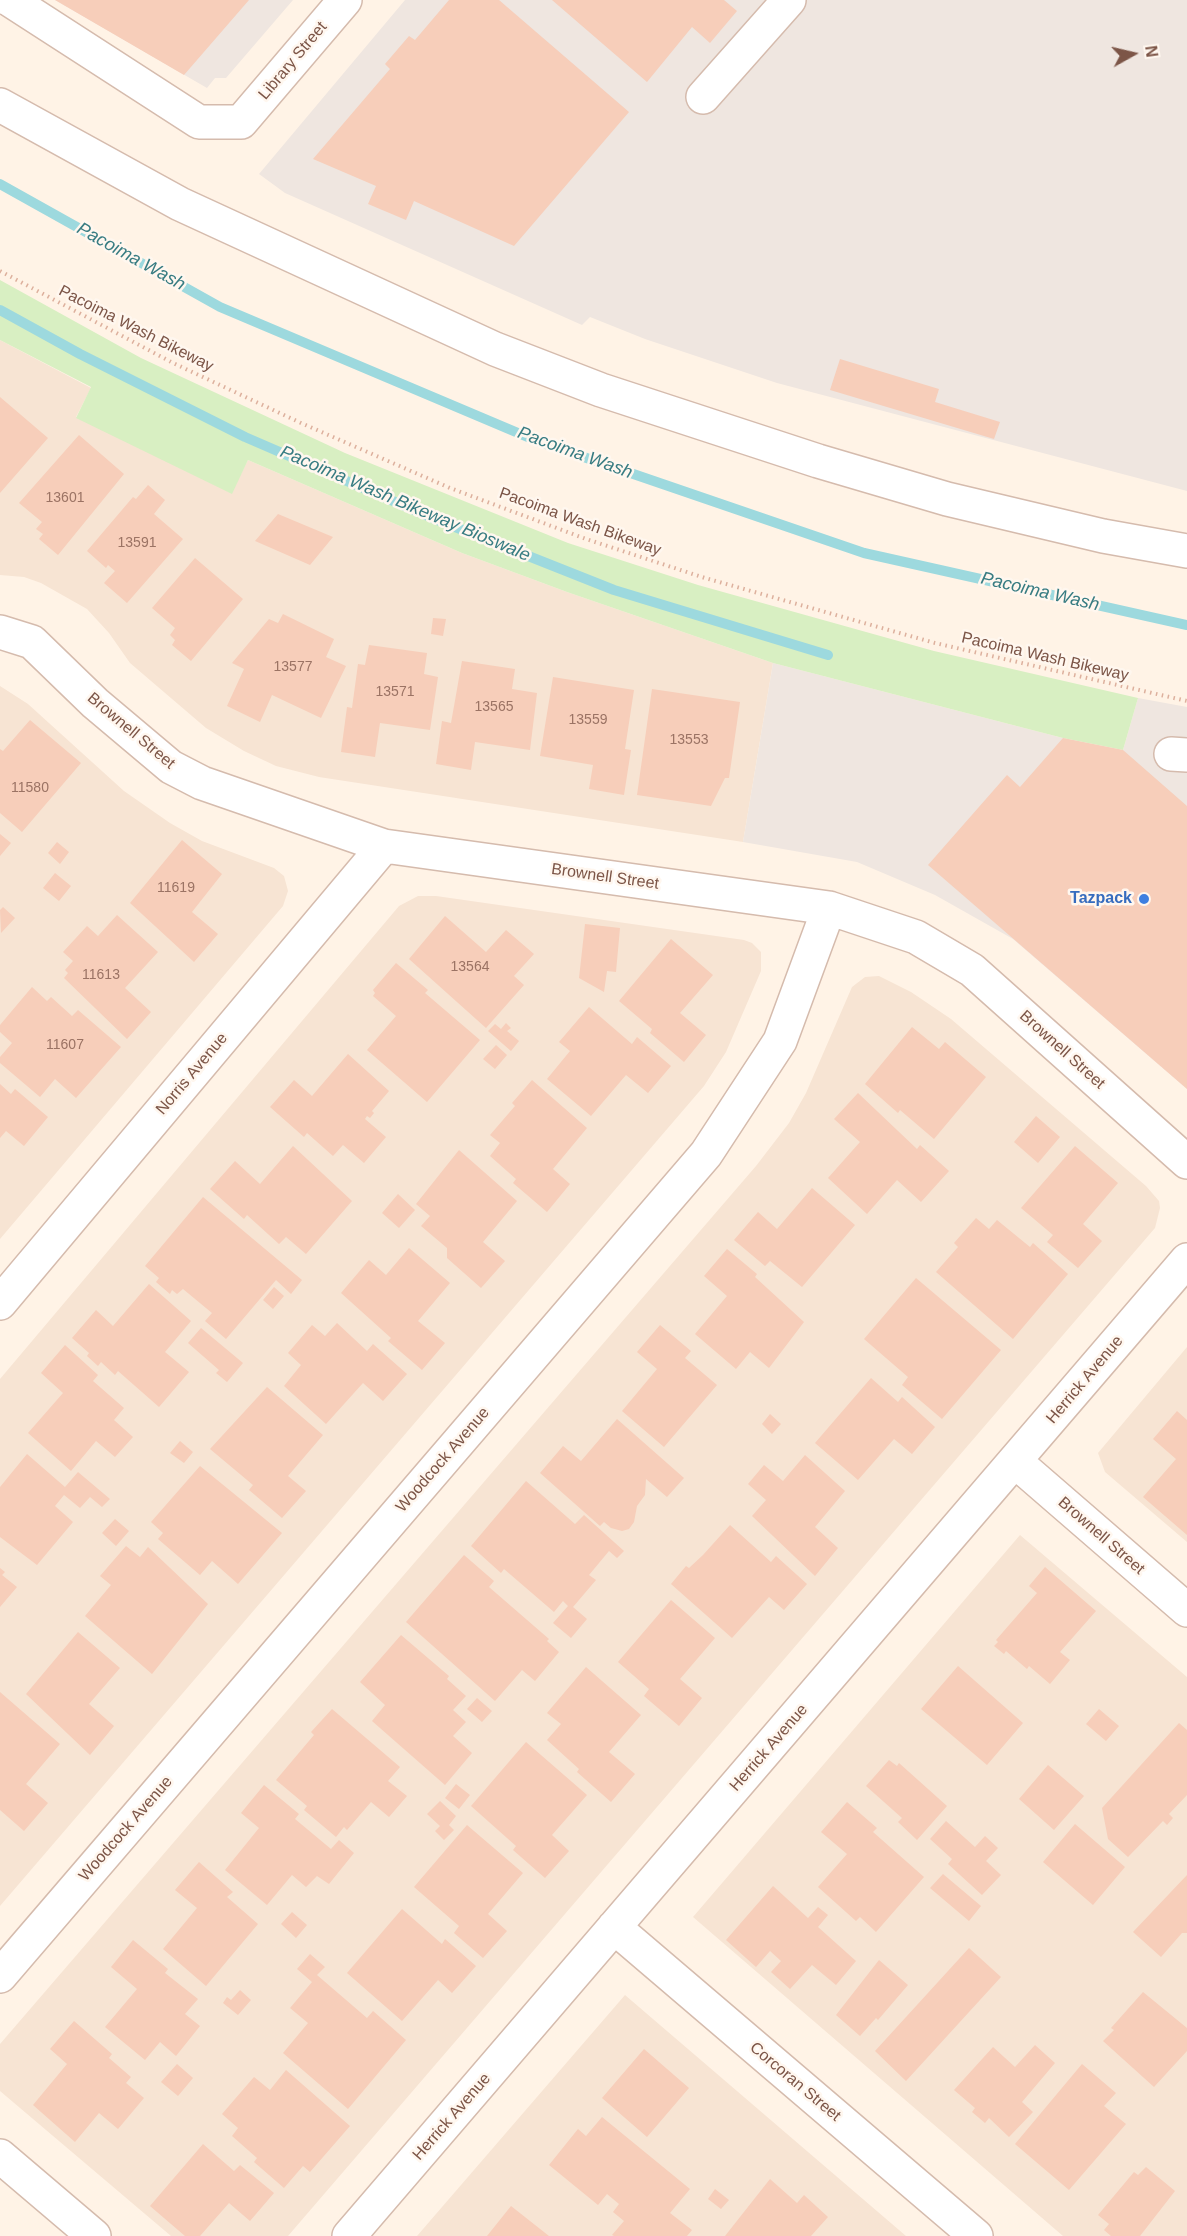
<!DOCTYPE html>
<html>
<head>
<meta charset="utf-8">
<style>
  body { margin:0 }
  #map { position:relative; width:1187px; height:2236px; overflow:hidden; background:#fff3e6; font-family:Arial,sans-serif }
  canvas { display:block }
  .north { position:absolute; left:1103px; top:24px; width:60px; height:60px; -webkit-text-stroke:4px #fff7ef; paint-order:stroke; rotate:82deg; font-size:16px; font-weight:700; line-height:24px; text-align:center; color:#7c5547 }
  .north::after { content:''; display:block; margin:auto; width:21px; height:27px; background:#7c5547; clip-path:polygon(50% 0,100% 100%,50% 72%,0 100%) }
</style>
</head>
<body>
<div id="map">
<canvas width="1187" height="2236"></canvas>
<div class="north">N</div>
</div>
<script>
const g = document.querySelector('canvas').getContext('2d');
g.lineJoin = 'round';
function paint(path, color) { g.fillStyle = color; g.fill(path, 'evenodd'); }
const toPath = rows => new Path2D(rows.map(r => 'M' + r).join(''));
function strokePath(path, color, width, dash) { g.strokeStyle = color; g.lineWidth = width; g.lineCap = dash ? 'butt' : 'round'; g.setLineDash(dash || []); g.stroke(path); }
function label(font, color, halo, rows, align = 'center') {
  g.font = font + ' Arial,sans-serif'; g.lineWidth = 5; g.setLineDash([]); g.textBaseline = 'middle'; g.strokeStyle = halo; g.fillStyle = color; for (const [text, x, y, turn = 0] of rows) {
    g.save(); g.translate(x, y); g.rotate((+turn || 0) * Math.PI / 180); g.textAlign = isNaN(turn) ? turn : align; if (halo) g.strokeText(text, 0, 0); g.fillText(text, 0, 0); g.restore();
  }
}
paint(toPath([
  [0,340,91,388,76,417,231,493,248,460,462,553,567,592,773,663,743,842,319,777,276,766,244,751,206,728,130,663,109,633,87,609,41,583,24,577,0,575],
  [0,686,28,704,124,791,170,823,202,841,274,868,284,876,288,891,283,906,0,1239],
  [418,896,436,896,744,940,752,943,761,952,761,971,726,1052,704,1086,0,1906,0,1379,399,906],
  [879,976,911,992,951,1019,1146,1186,1159,1201,1160,1208,1155,1228,288,2236,171,2236,0,2091,0,2044,756,1166,789,1123,806,1093,852,987,865,977],
  [1187,1347,1187,1542,1105,1472,1098,1453],
  [1020,1535,1187,1677,1187,2236,1063,2236,693,1917],
  [625,1995,906,2236,417,2236]
]), '#f7e4d3');
paint(toPath([
  [55,0,293,0,226,78,215,78,207,88],
  [405,0,1187,0,1187,491,777,383,645,339,590,317,582,325,285,193,259,174],
  [773,663,1063,738,1123,750,1138,698,1187,707,1187,1089,1013,939,935,895,857,862,743,842]
]), '#efe6e0');
paint(toPath([
  [0,280,141,358,345,453,568,543,698,585,934,651,1138,698,1123,750,1063,738,773,663,567,592,462,553,248,460,232,494,76,418,91,387,0,340]
]), '#d8efc2');
strokePath(toPath([
  [0,184,220,307,537,441,864,553,1187,625],
  [0,310,80,354,245,437,430,517,614,590,828,655]
]), '#9dd9de', 10);
paint(toPath([
  [55,0,249,0,184,75],
  [449,0,499,0,629,112,514,246,414,201,406,220,368,204,376,186,313,159,390,69,385,64,409,36,415,40],
  [552,0,724,0,737,11,710,43,692,27,647,82],
  [840,359,939,389,935,402,1000,422,994,439,830,390],
  [0,397,48,438,0,493],
  [79,435,124,474,58,555,39,539,43,534,36,529,42,522,19,503],
  [148,485,165,500,154,514,183,539,127,603,104,583,115,571,108,565,106,568,87,551,133,497,136,499],
  [278,514,333,537,310,565,255,541],
  [195,558,243,599,191,661,172,645,175,640,170,635,175,628,152,608],
  [283,614,334,639,326,657,346,666,321,718,272,695,260,722,227,706,244,669,232,663,269,619,278,623],
  [433,618,446,619,443,636,431,634],
  [369,645,427,653,424,674,438,677,430,730,380,723,375,757,341,752,347,707,352,708,358,664,365,665],
  [462,661,515,669,512,689,537,693,530,750,475,742,471,770,436,764,442,721,451,723],
  [553,677,634,690,625,749,631,750,624,795,589,789,593,765,540,756],
  [652,689,740,702,729,778,725,778,711,806,637,795],
  [30,720,81,763,22,832,0,813,0,749,3,751],
  [1063,738,1123,750,1187,806,1187,1089,928,865,1007,775,1020,787],
  [0,834,11,843,0,856],
  [182,840,222,874,192,912,218,934,194,962,130,903],
  [57,842,69,852,60,864,48,853],
  [55,873,71,886,59,901,43,888],
  [3,907,15,918,1,933,0,910],
  [117,915,158,952,125,988,151,1012,127,1039,64,978,68,973,65,970,73,961,63,952,87,926,98,936],
  [445,916,486,952,506,930,534,954,514,976,524,985,486,1028,409,959],
  [585,924,620,928,616,972,607,971,604,992,579,978],
  [671,939,713,975,680,1013,706,1035,684,1062,650,1033,652,1029,619,1001],
  [396,963,428,990,425,993,480,1040,427,1102,367,1050,396,1016,373,996,375,993,373,990],
  [32,987,47,1001,51,997,72,1016,78,1010,121,1047,76,1098,55,1079,40,1097,0,1063,0,1057,12,1043,0,1032,0,1025],
  [589,1007,632,1044,637,1037,671,1066,648,1093,626,1075,591,1116,547,1079,570,1051,559,1042],
  [506,1023,511,1028,507,1031,519,1041,511,1051,488,1031,495,1024,501,1029],
  [912,1027,939,1049,945,1042,986,1077,934,1139,900,1110,898,1113,865,1084],
  [496,1045,507,1055,495,1069,483,1059],
  [348,1054,389,1091,372,1111,374,1113,370,1118,367,1116,365,1119,386,1137,364,1163,343,1145,333,1156,307,1133,304,1137,270,1107,294,1080,312,1096],
  [532,1080,587,1128,553,1169,570,1184,547,1212,513,1183,516,1179,490,1156,500,1143,490,1135,515,1106,512,1103],
  [0,1084,11,1094,15,1089,48,1117,24,1146,6,1131,0,1138],
  [858,1093,917,1149,920,1145,949,1171,921,1202,897,1180,867,1214,828,1178,860,1142,834,1119],
  [1036,1116,1060,1137,1038,1163,1014,1142],
  [293,1146,352,1201,306,1254,286,1237,279,1244,247,1215,244,1219,210,1189,235,1161,260,1184],
  [1075,1146,1118,1183,1083,1224,1102,1241,1078,1268,1047,1242,1053,1235,1021,1208],
  [459,1150,517,1201,483,1242,505,1261,481,1288,447,1258,447,1248,421,1226,430,1216,416,1204],
  [812,1188,855,1225,802,1287,770,1261,765,1266,734,1240,758,1212,777,1229],
  [398,1194,415,1210,399,1228,382,1213],
  [203,1197,302,1280,291,1294,276,1280,226,1339,205,1321,212,1313,183,1289,177,1294,172,1290,170,1294,156,1282,159,1278,145,1266],
  [976,1218,989,1229,997,1220,1030,1247,1033,1243,1068,1274,1013,1339,936,1272,958,1247,954,1243],
  [409,1248,450,1283,418,1321,445,1343,422,1370,388,1341,391,1338,341,1293,369,1260,386,1275],
  [727,1249,757,1274,755,1277,804,1322,769,1368,750,1352,736,1369,695,1334,727,1296,704,1276],
  [916,1278,1001,1350,942,1419,902,1385,908,1377,864,1339],
  [149,1284,191,1321,165,1352,189,1372,159,1407,118,1371,115,1375,101,1362,98,1366,87,1356,89,1353,72,1338,96,1310,113,1326],
  [274,1287,284,1296,273,1309,263,1300],
  [337,1323,367,1351,373,1344,407,1374,383,1401,363,1383,326,1424,284,1386,301,1365,288,1353,312,1325,325,1336],
  [660,1325,691,1351,685,1358,717,1385,664,1447,622,1411,657,1369,637,1352],
  [201,1328,243,1363,227,1382,216,1373,219,1370,188,1343],
  [65,1345,98,1375,93,1381,124,1408,114,1420,133,1437,115,1457,96,1441,71,1471,28,1433,63,1393,41,1373],
  [871,1378,898,1402,902,1397,935,1427,912,1454,894,1439,858,1480,815,1443],
  [267,1387,323,1435,288,1476,306,1491,282,1518,249,1490,253,1485,210,1449],
  [1177,1411,1187,1420,1187,1535,1143,1497,1176,1459,1153,1439],
  [770,1414,781,1424,772,1434,762,1424],
  [617,1419,684,1478,667,1497,646,1479,645,1495,637,1506,634,1522,629,1529,622,1531,611,1528,604,1522,600,1526,540,1473,563,1446,581,1461],
  [180,1441,193,1452,184,1463,170,1453],
  [27,1454,65,1487,78,1472,110,1499,102,1507,90,1497,80,1508,64,1495,55,1506,73,1522,37,1565,0,1537,0,1487],
  [805,1455,845,1491,815,1527,838,1548,815,1576,752,1516,766,1500,748,1484,764,1465,783,1481],
  [200,1466,282,1533,238,1584,212,1561,200,1575,158,1539,163,1533,151,1522],
  [526,1481,575,1524,584,1515,624,1551,617,1558,609,1551,589,1575,596,1580,573,1607,587,1619,571,1638,553,1623,568,1606,563,1601,554,1612,504,1569,501,1573,471,1546],
  [115,1519,129,1531,116,1546,102,1533],
  [730,1525,771,1562,776,1556,807,1584,784,1610,769,1597,732,1638,671,1584,686,1566,689,1568,703,1555],
  [126,1546,140,1557,148,1547,208,1604,152,1674,85,1616,111,1585,100,1576],
  [464,1555,494,1581,489,1587,549,1639,547,1641,559,1652,535,1681,522,1670,495,1701,406,1622],
  [1045,1567,1096,1611,1060,1652,1070,1660,1050,1684,1029,1666,1027,1669,1006,1651,1004,1654,994,1646,998,1642,996,1640,1037,1593,1029,1586],
  [0,1568,5,1572,2,1575,17,1587,0,1607],
  [671,1600,715,1638,680,1679,702,1698,679,1726,644,1696,649,1689,618,1662],
  [78,1632,120,1668,89,1704,114,1726,90,1755,26,1694],
  [401,1635,449,1676,447,1679,466,1696,453,1710,466,1722,453,1736,472,1753,445,1785,372,1721,385,1705,360,1682],
  [958,1666,1023,1723,987,1765,921,1709],
  [586,1667,641,1715,609,1752,635,1774,611,1802,577,1772,579,1769,547,1740,561,1724,547,1713],
  [0,1692,60,1744,26,1784,48,1803,24,1831,0,1810],
  [477,1698,492,1711,482,1722,467,1709],
  [332,1709,400,1767,388,1781,407,1796,389,1817,371,1802,347,1830,344,1827,336,1837,304,1810,307,1806,276,1780,314,1735,311,1732],
  [1099,1709,1119,1726,1106,1741,1086,1724],
  [1179,1723,1187,1730,1187,1795,1169,1814,1173,1818,1167,1825,1163,1821,1128,1857,1108,1839,1102,1808],
  [526,1742,587,1795,552,1835,569,1851,545,1878,513,1850,516,1846,471,1806],
  [889,1760,897,1766,899,1763,947,1806,917,1840,898,1822,902,1818,866,1786],
  [1048,1765,1084,1796,1054,1830,1019,1799],
  [456,1784,470,1795,459,1809,445,1798],
  [264,1785,299,1814,295,1819,331,1849,339,1840,354,1853,329,1884,317,1876,306,1887,292,1875,267,1905,225,1870,259,1828,241,1813],
  [440,1801,456,1816,449,1825,454,1830,444,1840,435,1831,440,1826,427,1814],
  [847,1802,877,1828,873,1832,924,1877,876,1932,860,1917,856,1921,818,1887,847,1854,821,1832],
  [946,1821,975,1847,985,1836,998,1848,986,1861,1001,1875,982,1895,948,1864,952,1859,930,1839],
  [1075,1824,1125,1867,1093,1905,1043,1862],
  [467,1825,523,1873,488,1914,507,1931,483,1958,454,1933,459,1926,414,1887],
  [199,1862,233,1892,227,1897,258,1924,206,1986,163,1949,197,1908,175,1890],
  [943,1874,981,1906,969,1921,930,1888],
  [1187,1875,1187,1933,1182,1933,1161,1957,1133,1932],
  [773,1886,808,1918,818,1907,828,1915,818,1927,856,1961,836,1985,812,1965,790,1989,771,1972,781,1961,770,1951,756,1967,726,1940],
  [402,1909,442,1944,445,1939,476,1966,452,1993,438,1980,402,2021,347,1973],
  [292,1912,307,1925,296,1938,281,1924],
  [133,1940,168,1969,165,1973,198,1999,185,2014,200,2026,176,2056,160,2042,145,2060,105,2027,137,1989,111,1967],
  [969,1948,1001,1977,906,2081,875,2051],
  [310,1954,325,1967,317,1975,367,2018,373,2011,406,2040,348,2109,283,2053,308,2023,290,2008,312,1982,297,1969],
  [879,1960,908,1985,878,2020,876,2018,860,2036,836,2015],
  [240,1990,251,2000,238,2015,223,2003,227,1997,231,2000],
  [1143,1992,1187,2028,1187,2051,1154,2087,1103,2041,1114,2030,1111,2028],
  [74,2021,112,2054,109,2058,131,2077,126,2083,144,2098,118,2129,99,2113,75,2142,33,2105,67,2064,50,2049],
  [1035,2045,1055,2063,1022,2102,1033,2112,1009,2137,989,2118,985,2123,972,2112,975,2108,954,2090,993,2047,1015,2067],
  [644,2049,689,2088,647,2137,602,2098],
  [177,2064,193,2078,178,2096,161,2082],
  [1082,2064,1116,2093,1104,2106,1126,2124,1069,2190,1015,2144],
  [286,2070,350,2126,310,2172,303,2166,284,2188,254,2162,257,2158,232,2136,238,2128,222,2114,254,2077,270,2090],
  [602,2117,690,2189,670,2213,692,2230,687,2236,614,2236,612,2235,624,2221,613,2212,619,2204,607,2194,598,2205,549,2165,578,2129,586,2136],
  [203,2144,234,2171,240,2165,274,2193,250,2221,229,2203,200,2236,185,2236,150,2206],
  [1146,2167,1175,2191,1140,2236,1111,2236,1104,2230,1109,2224,1098,2215,1134,2172,1138,2175],
  [770,2179,797,2203,804,2195,828,2217,811,2236,725,2236],
  [715,2189,729,2200,721,2209,708,2199],
  [511,2206,549,2236,487,2236]
]), '#f7ceba');
const minor = toPath([
  [10,0,199,122,241,122,345,0],
  [703,97,789,0],
  [0,105,180,204,495,349,601,390,818,461,947,499,1103,536,1187,551],
  [0,632,32,642,95,703,171,767,202,783,384,846,829,908,916,937,972,970,1187,1162],
  [1171,754,1187,755],
  [0,1303,384,846],
  [1016,1462,1187,1610],
  [614,1927,976,2236],
  [0,1976,706,1154,780,1041,829,908],
  [0,2156,94,2236],
  [349,2236,1187,1260]
]);
strokePath(minor, '#d5bbad', 36);
strokePath(toPath([
  [0,271,173,363,301,423,450,488,586,539,705,578,935,643,1187,701]
]), '#ddb09d', 4, [1.5, 4.5]);
strokePath(minor, '#fff', 33);
for (const [x, y, r, color] of [
  [1144,899,6,"#3f7fe0"]
]) { const dot = new Path2D(); dot.arc(x, y, r, 0, 2 * Math.PI); g.fillStyle = color; g.fill(dot); strokePath(dot, '#fff7ef', 2); }
label('14px', '#9b7364', null, [
  ["13601",65,498],
  ["13591",137,543],
  ["13577",293,667],
  ["13571",395,692],
  ["13565",494,707],
  ["13559",588,720],
  ["13553",689,740],
  ["11580",30,788],
  ["11619",176,888],
  ["13564",470,967],
  ["11613",101,975],
  ["11607",65,1045]
]);
label('16px', '#7c5547', '#fff7ef', [
  ["Library Street",293,61,-50],
  ["Pacoima Wash Bikeway",136,329,27],
  ["Pacoima Wash Bikeway",580,522,20],
  ["Pacoima Wash Bikeway",1045,657,13],
  ["Brownell Street",131,731,40],
  ["Brownell Street",605,877,8],
  ["Brownell Street",1062,1050,42],
  ["Norris Avenue",192,1074,-50],
  ["Herrick Avenue",1085,1380,-50],
  ["Woodcock Avenue",443,1460,-49],
  ["Brownell Street",1101,1536,41],
  ["Herrick Avenue",769,1748,-49],
  ["Woodcock Avenue",126,1829,-49],
  ["Corcoran Street",795,2082,40],
  ["Herrick Avenue",452,2117,-49]
]);
label('bold 16px', '#366cbe', '#fff7ef', [
  ["Tazpack",1132,899]
], 'right');
label('italic 18px', '#387c82', '#fff7ef', [
  ["Pacoima Wash",131,257,29],
  ["Pacoima Wash",575,453,20],
  ["Pacoima Wash Bikeway Bioswale",405,504,23],
  ["Pacoima Wash",1040,592,13]
]);
</script>
</body>
</html>
